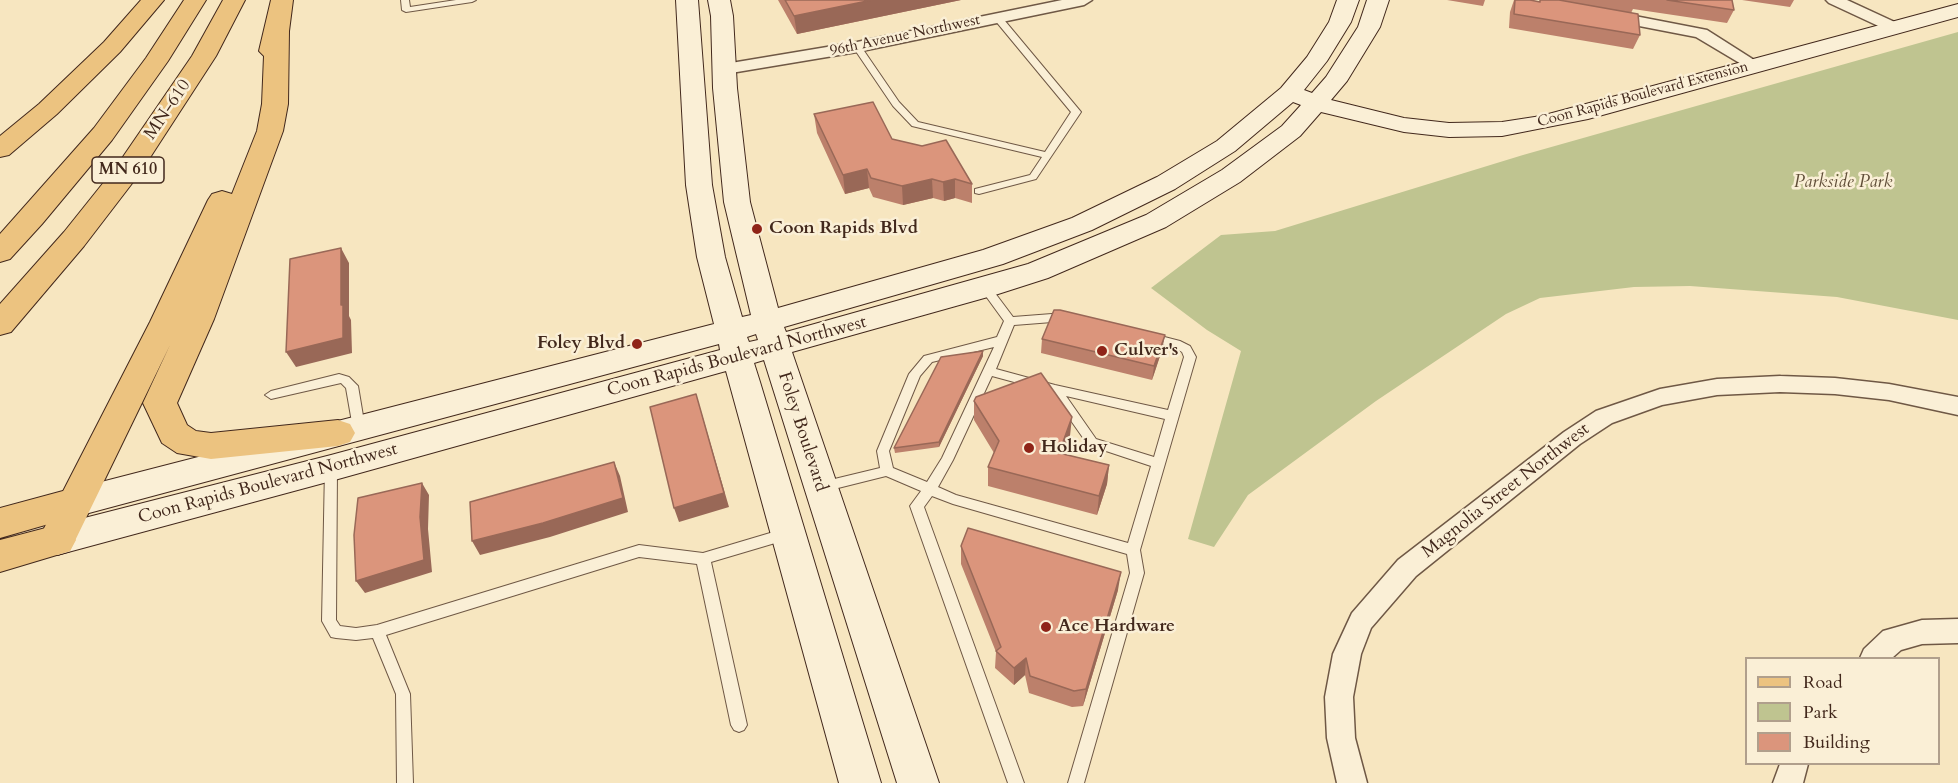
<!DOCTYPE html>
<html>
<head>
<meta charset="utf-8">
<style>
  body { margin:0 }
  #map { position:relative; width:1958px; height:783px; overflow:hidden; background:#f7e6c0; font-family:Cardo,serif }
  canvas { display:block }
  .legend { position:absolute; left:1745px; top:657px; width:195px; height:108px; box-sizing:border-box; background:#faefd6; border:2px solid #b09f8c; margin:0; padding:8px 10px; list-style:none; font-size:18px; color:#42281c }
  .legend li { display:flex; align-items:center; gap:12px; height:30px }
  .legend b { width:30px; border:2px solid #b09f8c }
</style>
</head>
<body>
<div id="map">
<canvas width="1958" height="783"></canvas>
<ul class="legend">
<li><b style="height:8px;background:#ecc380"></b>Road</li>
<li><b style="height:16px;background:#bfc490"></b>Park</li>
<li><b style="height:16px;background:#db957c"></b>Building</li>
</ul>
</div>
<script>
const g = document.querySelector('canvas').getContext('2d');
g.lineJoin = 'round';
function paint(path, color) { g.fillStyle = color; g.fill(path, 'evenodd'); }
const toPath = rows => new Path2D(rows.map(r => 'M' + r).join(''));
function strokePath(path, color, width, dash) { g.strokeStyle = color; g.lineWidth = width; g.lineCap = dash ? 'butt' : 'round'; g.setLineDash(dash || []); g.stroke(path); }
function label(font, color, halo, rows, align = 'center') {
  g.font = font + ' Cardo,serif'; g.lineWidth = 5; g.setLineDash([]); g.textBaseline = 'middle'; g.strokeStyle = halo; g.fillStyle = color; for (const [text, x, y, turn = 0] of rows) {
    g.save(); g.translate(x, y); g.rotate((+turn || 0) * Math.PI / 180); g.textAlign = isNaN(turn) ? turn : align; if (halo) g.strokeText(text, 0, 0); g.fillText(text, 0, 0); g.restore();
  }
}
paint(toPath([
  [1958,32,1958,320,1837,297,1690,286,1634,287,1540,298,1506,314,1376,401,1248,495,1214,547,1188,539,1241,351,1207,330,1151,288,1221,235,1275,231,1523,155]
]), '#bfc490');
const lane = toPath([
  [401,0,409,0,410,7,456,0,476,0,472,2,406,12,402,10,401,0],
  [994,15,1000,15,1081,112,1036,179,979,194,975,193,975,189,1030,175,1042,157,912,126,893,106,853,47,860,45,899,102,918,122,1045,152,1071,112,994,19,994,15],
  [985,284,989,285,1013,317,1065,313,1071,317,1065,321,1014,325,996,369,1055,385,1168,410,1184,357,1182,352,1173,347,1145,340,1143,337,1149,333,1180,341,1190,346,1196,357,1140,550,1144,573,1084,783,1068,783,1130,573,1127,554,953,504,932,496,924,507,1024,783,1008,783,910,506,921,491,886,476,822,492,817,491,816,487,817,483,822,482,880,468,877,451,909,374,924,356,997,337,1004,321,980,288,985,284],
  [994,347,942,458,927,482,893,468,889,451,920,376,932,362,994,347],
  [992,376,1051,392,1088,445,1151,466,1128,543,956,495,938,487,953,460,992,376],
  [1066,396,1165,419,1154,457,1096,439,1066,396],
  [339,374,349,377,358,386,365,428,363,431,355,431,353,428,346,388,341,383,271,399,265,395,271,391,339,374],
  [331,463,336,464,337,468,336,620,340,626,356,628,377,625,639,545,703,553,787,528,792,530,794,534,792,538,711,562,747,725,744,730,739,732,734,730,731,725,697,564,639,557,386,635,410,694,413,783,397,783,396,694,373,638,356,640,336,638,331,637,322,621,325,468,326,464,331,463]
]);
const street = toPath([
  [1062,0,1092,0,1084,5,857,52,725,74,717,69,725,64,857,42,1062,0],
  [1826,0,1847,0,1899,24,1901,27,1893,32,1887,30,1829,3,1826,0],
  [1609,11,1707,30,1762,65,1754,70,1748,68,1696,37,1603,19,1601,16,1609,11],
  [1780,376,1835,378,1889,384,1958,397,1958,415,1889,400,1835,394,1780,392,1717,395,1662,405,1612,423,1580,444,1416,576,1371,628,1361,654,1353,697,1355,738,1367,783,1337,783,1327,738,1325,697,1333,654,1352,613,1398,560,1564,432,1596,411,1660,389,1717,379,1780,376],
  [1958,619,1958,643,1922,644,1901,650,1892,658,1860,658,1864,649,1883,631,1922,620,1958,619],
  [1780,764,1808,764,1803,783,1773,783,1780,764]
]);
const secondary = toPath([
  [676,0,698,0,712,185,725,257,742,317,751,315,724,202,713,88,711,16,708,0,730,0,733,16,737,88,750,202,778,308,983,250,1072,218,1157,177,1217,141,1281,88,1307,57,1329,22,1337,0,1359,0,1351,22,1327,61,1304,90,1312,93,1326,77,1358,27,1367,0,1389,0,1380,27,1347,81,1331,100,1404,118,1449,123,1502,122,1541,116,1958,4,1958,17,1588,119,1502,136,1449,137,1404,132,1321,112,1300,136,1240,182,1166,227,1048,278,995,295,792,352,939,783,897,783,764,360,754,363,760,382,881,783,839,783,726,371,331,481,57,555,45,550,39,540,45,530,57,525,331,455,720,350,719,344,74,517,62,513,57,503,62,493,74,489,714,324,697,257,686,185,676,0],
  [1293,102,1301,105,1282,126,1222,170,1146,215,1028,264,786,332,784,327,1003,264,1092,230,1175,189,1235,151,1293,102],
  [756,334,758,340,749,342,747,337,756,334]
]);
const primary = toPath([
  [74,488,87,493,92,503,87,513,0,538,0,508,74,488],
  [57,525,70,529,76,540,70,551,0,572,0,540,57,525]
]);
const highway = toPath([
  [141,0,164,0,120,52,57,114,9,155,0,157,0,136,39,104,104,42,141,0],
  [184,0,206,0,168,61,112,140,42,224,10,259,0,262,0,234,94,128,146,58,184,0],
  [223,0,245,0,216,56,140,173,84,246,11,332,0,335,0,304,64,232,116,167,192,56,223,0],
  [271,0,293,0,289,31,288,104,283,131,214,319,177,403,187,425,196,431,211,433,338,420,350,424,355,433,350,442,338,446,211,459,177,453,162,443,143,403,170,345,70,551,57,555,44,551,38,540,150,322,208,200,212,194,222,191,232,194,257,131,262,104,264,56,259,51,271,0]
]);
strokePath(lane, '#6f5845', 2);
strokePath(street, '#6f5845', 3);
strokePath(secondary, '#42281c', 2);
strokePath(primary, '#42281c', 2);
strokePath(highway, '#42281c', 2);
paint(lane, '#faefd6');
paint(street, '#faefd6');
paint(secondary, '#faefd6');
paint(primary, '#ecc380');
paint(highway, '#ecc380');
paint(toPath([
  [778,0,961,0,797,34],
  [1447,0,1485,0,1483,6],
  [1514,0,1530,0,1540,2,1540,0,1732,0,1734,10,1727,23,1633,9,1631,13,1640,35,1633,49,1509,28,1510,12],
  [1742,0,1794,0,1790,7],
  [814,114,892,139,972,184,972,203,955,198,944,201,933,198,903,205,873,197,869,188,845,194,817,133],
  [1042,339,1162,350,1152,380,1041,353],
  [983,351,983,356,939,447,895,453,894,448],
  [974,401,1070,436,1064,454,1109,465,1107,484,1097,515,988,486,988,467,994,453,974,420],
  [961,546,1118,590,1083,706,1072,707,1029,693,1025,675,1014,685,995,668,996,652,961,564]
]), '#bc806b');
paint(toPath([
  [872,0,961,0,797,34,794,16],
  [867,169,869,188,845,194,843,175],
  [932,179,933,198,903,205,902,186],
  [955,179,955,198,944,201,943,182],
  [341,248,349,263,349,316,351,320,352,353,296,367,286,352,341,305],
  [1165,335,1162,350,1152,380,1154,366],
  [983,351,983,356,939,447,939,442],
  [696,394,729,507,679,522,674,508],
  [1072,417,1070,436,1058,471,1059,453],
  [614,462,620,476,628,512,550,537,480,555,472,541],
  [1109,465,1107,484,1097,515,1099,496],
  [422,483,429,495,428,529,432,572,365,593,356,581],
  [1121,572,1118,590,1083,706,1086,689],
  [1026,658,1025,675,1014,685,1014,668]
]), '#996857');
const building = toPath([
  [785,0,872,0,794,16,785,0],
  [1515,0,1530,0,1540,2,1540,0,1559,0,1638,14,1640,35,1514,14,1515,0],
  [1667,0,1732,0,1734,10,1667,0],
  [873,102,892,139,922,146,946,140,972,184,955,179,943,182,932,179,902,186,871,178,867,169,843,175,814,114,873,102],
  [341,248,341,305,343,305,343,338,286,352,290,259,341,248],
  [1054,310,1060,310,1165,335,1154,366,1042,339,1054,310],
  [983,351,939,442,894,448,941,357,983,351],
  [1041,373,1072,417,1059,453,1109,465,1099,496,988,467,999,441,974,401,976,397,1041,373],
  [696,394,724,493,674,508,650,407,696,394],
  [614,462,623,498,543,523,472,541,470,502,614,462],
  [422,483,420,517,424,560,356,581,354,535,358,498,422,483],
  [968,528,1121,572,1086,689,1074,691,1030,676,1026,658,1014,668,996,651,1001,647,961,546,968,528]
]);
paint(building, '#db957c');
strokePath(building, '#996857', 1.5);
for (const [x, y, r, color] of [
  [757,229,6,"#8f2418"],
  [637,344,6,"#8f2418"],
  [1102,351,6,"#8f2418"],
  [1029,448,6,"#8f2418"],
  [1046,627,6,"#8f2418"]
]) { const dot = new Path2D(); dot.arc(x, y, r, 0, 2 * Math.PI); g.fillStyle = color; g.fill(dot); strokePath(dot, '#faefd6', 2); }
label('15px', '#42281c', '#faefd6', [
  ["96th Avenue Northwest",905,36,-12],
  ["Coon Rapids Boulevard Extension",1643,95,-15]
]);
for (const [x, y, w] of [
  [128,170,72]
]) { const box = new Path2D(); box.roundRect(x - w / 2, y - 13, w, 26, 4.5); g.fillStyle = '#faefd6'; g.fill(box); strokePath(box, '#42281c', 1.5); }
label('bold 16px', '#42281c', null, [
  ["MN 610",128,170]
]);
label('18px', '#42281c', '#faefd6', [
  ["MN-610",168,110,-56],
  ["Coon Rapids Boulevard Northwest",737,357,-15],
  ["Foley Boulevard",802,432,72],
  ["Coon Rapids Boulevard Northwest",268,484,-15],
  ["Magnolia Street Northwest",1506,491,-38]
]);
label('italic 18px', '#614f39', '#faefd6', [
  ["Parkside Park",1843,183]
]);
label('bold 18px', '#42281c', '#faefd6', [
  ["Coon Rapids Blvd",769,229],
  ["Foley Blvd",625,344,"right"],
  ["Culver's",1114,351],
  ["Holiday",1041,448],
  ["Ace Hardware",1058,627]
], 'left');
</script>
</body>
</html>
